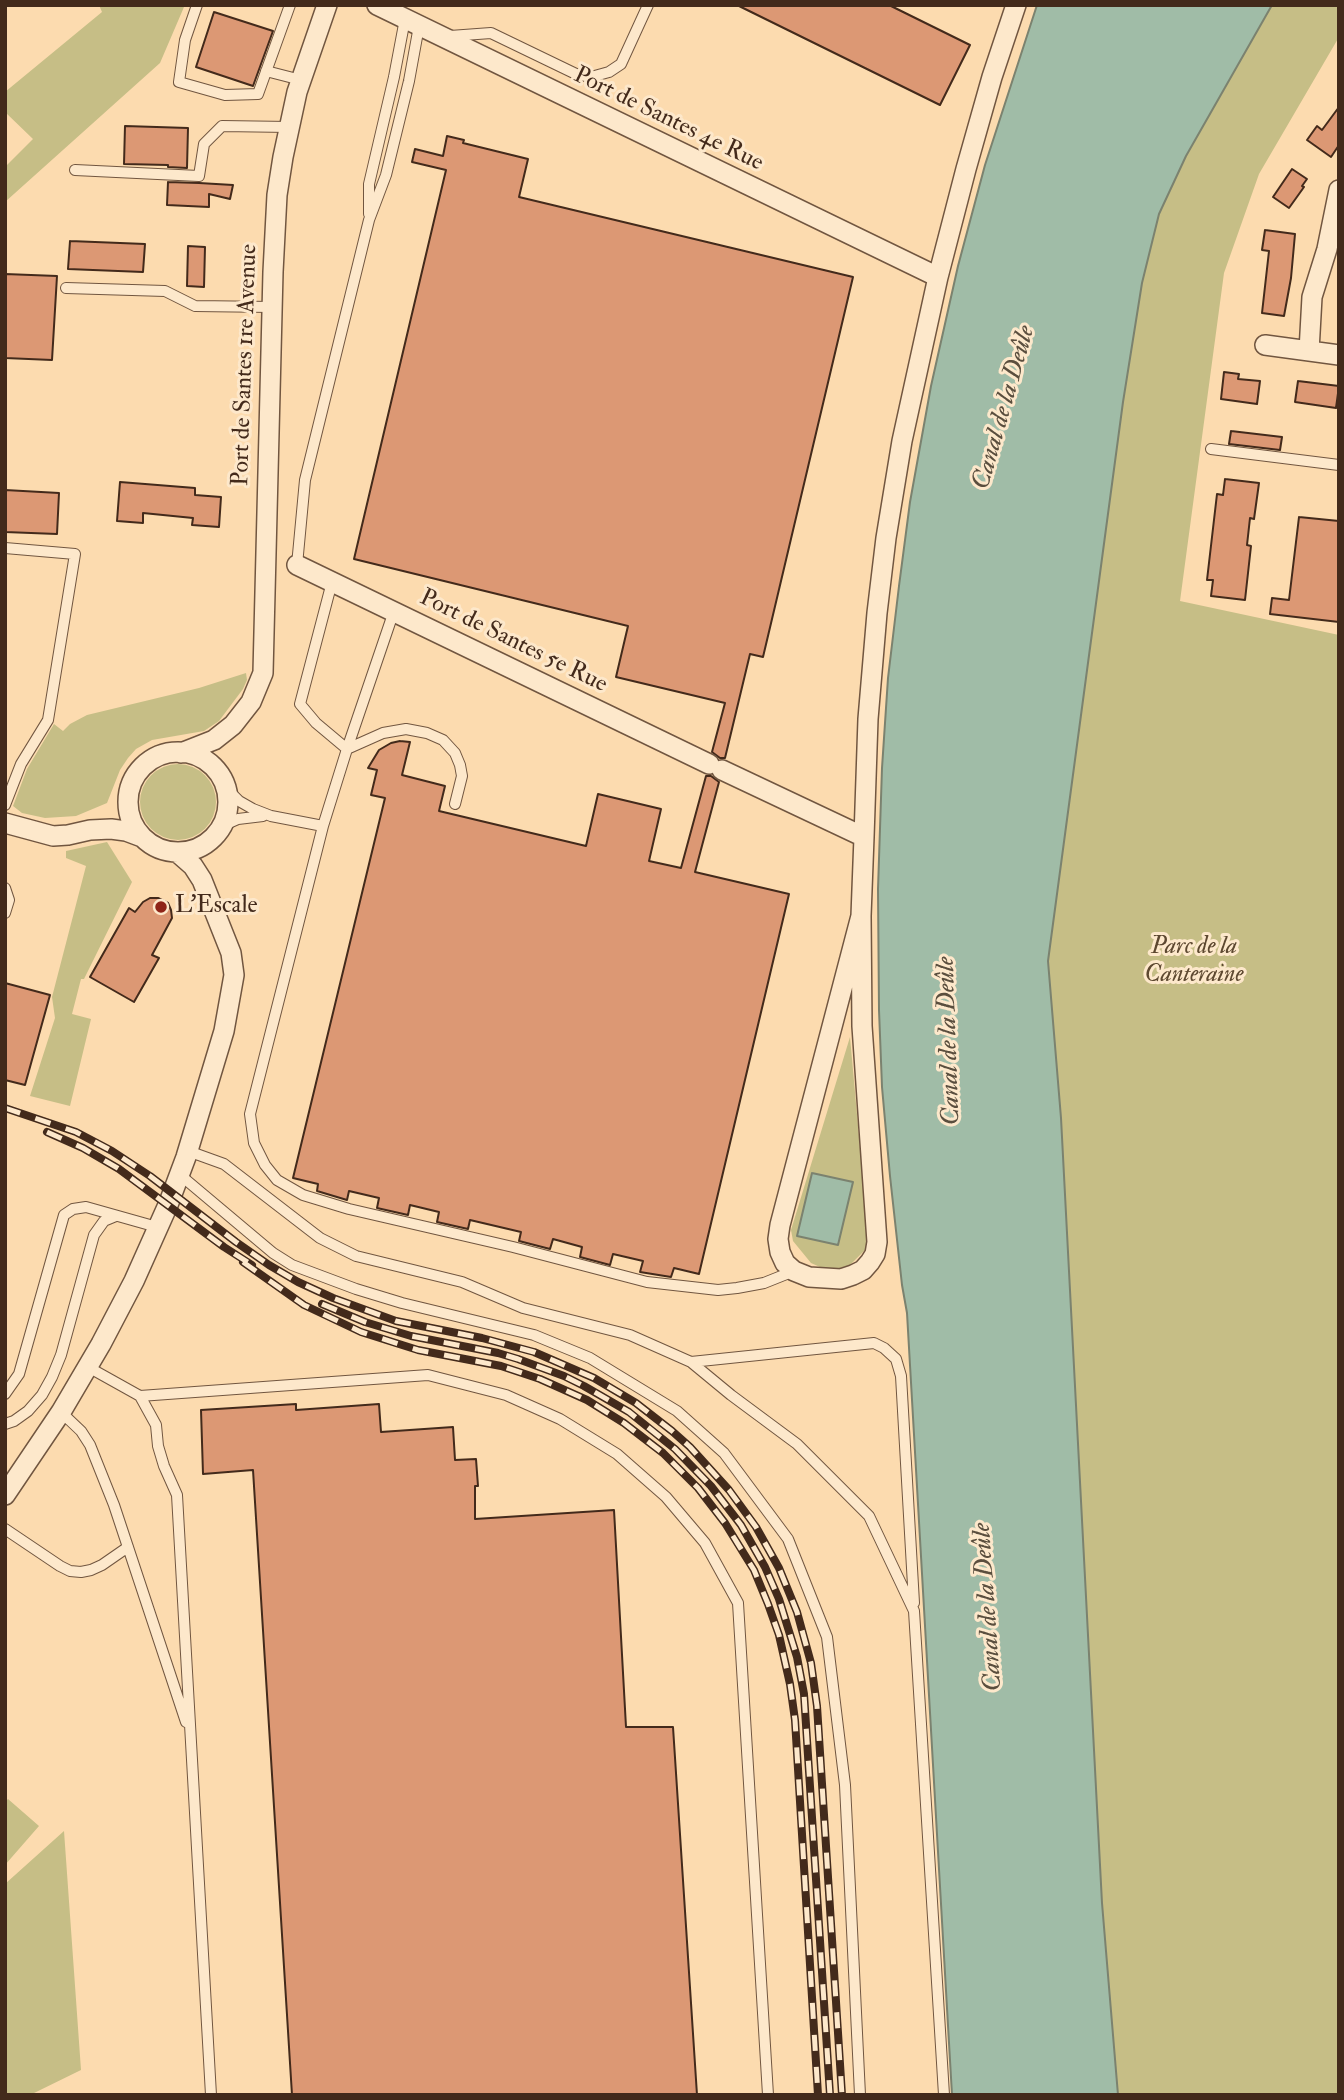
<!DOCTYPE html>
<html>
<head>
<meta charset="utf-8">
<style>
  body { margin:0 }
  #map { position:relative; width:1344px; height:2100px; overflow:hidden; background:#fcdbaf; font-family:"IM FELL Double Pica",serif }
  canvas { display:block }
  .frame { position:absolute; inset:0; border:7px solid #432a1b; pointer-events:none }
</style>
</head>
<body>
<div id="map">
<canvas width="1344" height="2100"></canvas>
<div class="frame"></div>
</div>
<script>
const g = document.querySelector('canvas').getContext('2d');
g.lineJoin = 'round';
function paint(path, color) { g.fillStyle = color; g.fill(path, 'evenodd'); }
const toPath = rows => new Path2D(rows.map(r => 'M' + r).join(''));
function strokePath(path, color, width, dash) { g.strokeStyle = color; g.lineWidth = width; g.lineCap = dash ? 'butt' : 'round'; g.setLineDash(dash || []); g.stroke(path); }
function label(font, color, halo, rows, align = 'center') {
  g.font = font + ' "IM FELL Double Pica",serif'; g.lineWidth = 6; g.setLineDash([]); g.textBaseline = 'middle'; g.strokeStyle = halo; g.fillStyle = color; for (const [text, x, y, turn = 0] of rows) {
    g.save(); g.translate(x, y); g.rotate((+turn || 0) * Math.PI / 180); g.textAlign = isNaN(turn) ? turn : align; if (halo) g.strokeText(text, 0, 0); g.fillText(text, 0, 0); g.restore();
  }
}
paint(toPath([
  [99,5,183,5,184,7,160,63,5,202,5,167,33,139,5,112,5,92,102,12],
  [1272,5,1339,5,1339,37,1259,174,1224,273,1180,601,1339,635,1339,2095,1118,2095,1102,1903,1061,1118,1048,961,1123,402,1142,283,1159,214,1186,156],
  [246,673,247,680,243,689,219,721,204,731,152,740,136,749,128,758,120,770,107,803,76,816,45,818,22,813,13,806,27,769,54,724,63,731,70,724,87,715,199,688],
  '140 802a38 38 0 1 1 76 0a38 38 0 1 1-76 0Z',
  [107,842,132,882,84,979,81,979,72,1014,91,1019,70,1106,30,1096,55,1018,52,997,86,866,66,858,66,851],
  [850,1037,868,1236,866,1249,850,1265,829,1271,811,1263,793,1241,791,1230],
  [8,1799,39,1826,5,1865,5,1802],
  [64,1831,81,2070,30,2095,5,2095,5,1884]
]), '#c6be86');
const water = toPath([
  [1037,5,1272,5,1186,156,1159,214,1142,283,1123,402,1048,961,1061,1118,1102,1903,1118,2095,952,2095,907,1313,902,1285,890,1176,882,1087,879,1010,878,889,882,768,888,678,899,586,910,502,931,386,958,266,985,165,1037,5],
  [812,1173,853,1182,838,1245,797,1236,812,1173]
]);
paint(water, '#a0bca7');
strokePath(water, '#7b826f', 2);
const building = toPath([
  [737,5,889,5,970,45,940,105,737,5],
  [214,12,273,31,253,86,196,67,214,12],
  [1339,107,1339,145,1331,157,1307,140,1317,126,1322,130,1339,107],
  [125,126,188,128,187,168,168,167,168,165,124,164,125,126],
  [447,136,464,140,463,143,528,159,519,197,853,277,763,657,750,654,725,758,720,758,712,752,725,703,616,677,628,626,354,559,446,170,412,162,415,149,443,156,447,136],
  [1292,169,1307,179,1302,186,1304,187,1289,208,1273,197,1292,169],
  [168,182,199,183,233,185,230,199,209,194,209,207,167,205,168,182],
  [1265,230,1295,234,1291,278,1284,316,1262,313,1269,251,1262,250,1265,230],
  [70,241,145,244,143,272,68,269,70,241],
  [188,246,205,247,204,287,187,286,188,246],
  [5,274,57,276,52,360,5,358,5,274],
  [1224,372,1239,374,1238,379,1260,381,1257,404,1221,399,1224,372],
  [1298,381,1339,386,1336,408,1295,402,1298,381],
  [1231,431,1282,437,1280,450,1229,444,1231,431],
  [1225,479,1259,483,1254,519,1250,518,1247,545,1251,546,1245,600,1211,596,1213,580,1207,580,1217,494,1223,495,1225,479],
  [120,482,195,488,195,495,221,497,219,527,192,525,193,518,143,513,143,523,117,521,120,482],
  [5,490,59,493,57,534,5,532,5,490],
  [1299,517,1339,521,1339,622,1270,614,1272,598,1289,600,1299,517],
  [400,741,410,742,402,775,445,786,439,811,586,846,598,794,661,809,649,861,681,868,706,776,711,776,719,782,695,872,789,894,699,1274,674,1268,671,1277,640,1272,643,1261,613,1254,610,1265,580,1257,582,1247,553,1239,550,1249,519,1241,521,1232,470,1220,468,1229,437,1222,439,1212,410,1205,408,1215,377,1208,379,1198,349,1191,347,1200,317,1191,318,1184,293,1178,385,798,371,795,377,770,368,768,379,750,391,743,400,741],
  [150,898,158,898,168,903,171,910,172,918,152,955,159,958,134,1002,90,977,129,908,135,912,143,902,150,898],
  [5,983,50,995,25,1085,5,1080,5,983],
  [296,1404,296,1410,379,1404,381,1432,453,1427,455,1460,476,1459,478,1486,475,1486,475,1519,614,1510,626,1727,673,1727,697,2095,292,2095,253,1470,203,1474,201,1410,296,1404]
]);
paint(building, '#dc9874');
strokePath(building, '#432a1b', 2);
const lane = toPath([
  [197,5,185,40,179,82,225,95,258,94,290,5],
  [450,36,491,33,576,74,591,77,609,72,621,64,648,5],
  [266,71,301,80],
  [75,170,199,176,204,144,222,126,289,127],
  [369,214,369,184,394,77,405,19],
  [66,288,165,291,195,306,272,307],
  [1211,449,1339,465],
  [5,548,75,554,48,720,21,764,5,805],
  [297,565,305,480,369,220,386,175,409,81,419,26],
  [332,582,300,704,316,723,347,749,323,826,250,1114,254,1143,265,1165,277,1180,303,1195,349,1209,513,1247,647,1282,718,1290,737,1288,764,1283,794,1271],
  [394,611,347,749,383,733,406,729,427,733,443,740,455,753,460,765,462,776,455,804],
  [226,788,239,801,253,809,271,816,323,826],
  [222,826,238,819,263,816],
  [5,888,9,900,5,913],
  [188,1151,224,1164,320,1238,356,1256,462,1282,523,1308,630,1335,691,1362,731,1395,797,1444,869,1516,914,1611,944,2095],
  [179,1174,273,1253,292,1265,356,1289,402,1303,534,1335,590,1358,677,1411,724,1453,788,1539,827,1637,845,1785,860,2095],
  [691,1362,874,1343,884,1348,896,1359,901,1376,914,1603],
  [88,1367,140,1396,428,1375,506,1395,560,1419,617,1454,666,1497,705,1543,738,1603,768,2095],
  [5,1394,19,1374,64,1215,73,1209,86,1207,157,1227],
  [140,1396,156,1425,158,1446,164,1466,177,1495,211,2095],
  [61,1412,81,1431,90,1445,114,1505,186,1722],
  [5,1424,14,1421,28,1411,42,1395,52,1377,61,1355,94,1235,104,1221,116,1216],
  [5,1529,60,1566,70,1571,81,1572,91,1570,102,1565,128,1547]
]);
const street = toPath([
  [377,5,938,277],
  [1265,345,1339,355],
  [1309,351,1312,297,1327,249,1339,190],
  [297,565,709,764],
  '128 802a50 50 0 1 1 100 0a50 50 0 1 1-100 0Z',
  [181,753,214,740,233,725,251,702,263,673,273,272,277,195,283,157,297,92,327,5],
  [722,770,864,837,861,916,862,1026,877,1242,875,1254,870,1262,863,1270,853,1275,841,1279,809,1277,794,1271,785,1263,780,1252,778,1239,780,1225,861,916],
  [5,823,53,836,68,835,90,830,111,829,126,831,142,837],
  [864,837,868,719,877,613,886,538,902,441,938,277,966,169,992,77,1016,5],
  [5,1495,61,1412,101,1344,134,1281,168,1205,186,1157,224,1031,234,975,231,953,202,880,193,866,177,852]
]);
strokePath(lane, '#715640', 12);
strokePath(street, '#715640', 22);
strokePath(lane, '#fde8cb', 10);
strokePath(street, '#fde8cb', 19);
const rail = toPath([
  [5,1108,76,1132,112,1151,150,1176,236,1242,269,1265,298,1282,333,1298,396,1321,482,1338,534,1352,594,1378,636,1403,672,1431,690,1447,729,1490,756,1527,779,1568,797,1612,811,1663,817,1706,842,2095],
  [47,1132,83,1148,119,1169,224,1247,252,1265],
  [243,1262,304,1305,361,1332,418,1350,501,1366,540,1379,587,1400,624,1423,663,1453,698,1488,725,1523,754,1570,768,1604,779,1635,790,1684,795,1720,818,2095],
  [322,1304,365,1322,411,1336,498,1353,518,1359,564,1376,584,1386,629,1412,675,1449,711,1486,741,1525,765,1567,779,1599,797,1657,804,1694,830,2095]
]);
strokePath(rail, '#432a1b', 8);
strokePath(rail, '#fde8cb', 5, [16]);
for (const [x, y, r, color] of [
  [161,907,7,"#8f2418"]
]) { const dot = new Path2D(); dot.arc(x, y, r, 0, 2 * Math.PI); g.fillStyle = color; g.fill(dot); strokePath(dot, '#fde8cb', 2.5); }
label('24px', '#432a1b', '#fde8cb', [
  ["Port de Santes 4e Rue",668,120,26],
  ["Port de Santes 1re Avenue",246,365,-88],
  ["Port de Santes 5e Rue",513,642,26]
]);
label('24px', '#432a1b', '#fde8cb', [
  ["L'Escale",175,907]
], 'left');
label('italic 24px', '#5d4830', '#fde8cb', [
  ["Parc de la",1194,948],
  ["Canteraine",1194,976]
]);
label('italic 26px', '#5a4e3e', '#fde8cb', [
  ["Canal de la Deûle",1005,408,-74],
  ["Canal de la Deûle",950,1041,-92],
  ["Canal de la Deûle",989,1607,-94]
]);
</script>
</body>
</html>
